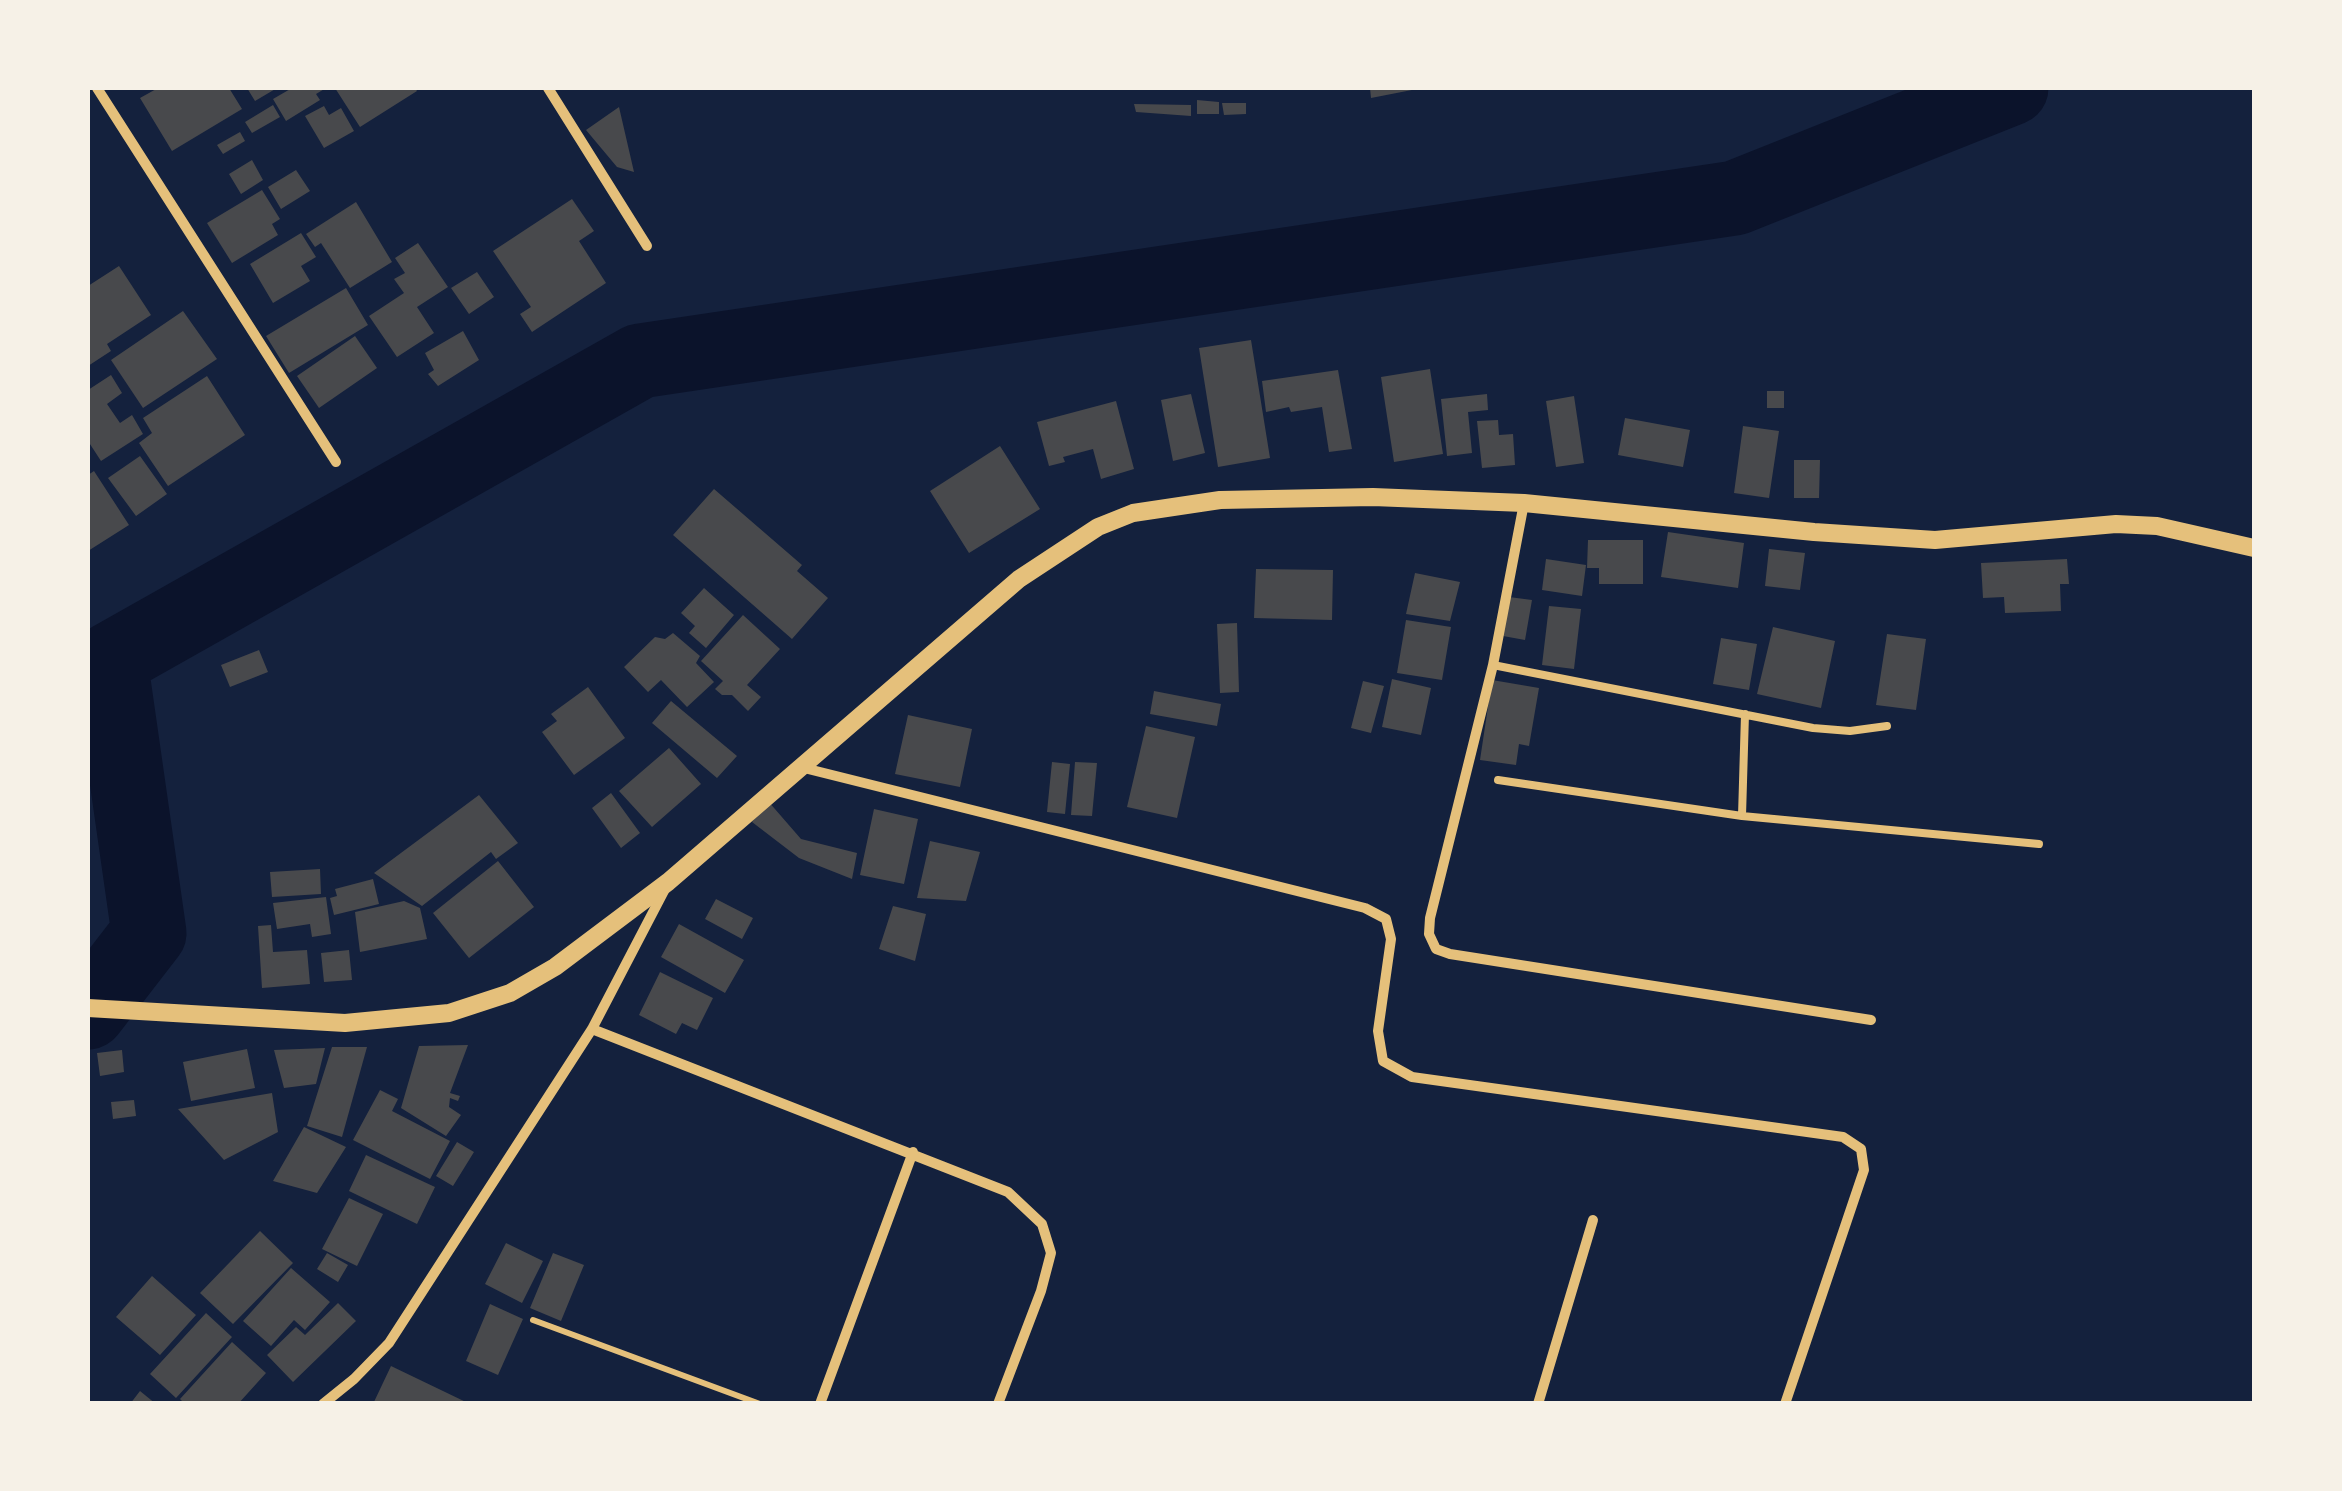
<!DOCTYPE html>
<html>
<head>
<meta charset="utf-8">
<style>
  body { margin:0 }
  #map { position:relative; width:2342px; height:1491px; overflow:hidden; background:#14213d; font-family:"Source Sans 3",sans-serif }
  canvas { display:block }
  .frame { position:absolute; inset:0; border:90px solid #f6f1e7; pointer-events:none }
</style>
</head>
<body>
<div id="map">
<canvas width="2342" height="1491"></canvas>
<div class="frame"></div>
</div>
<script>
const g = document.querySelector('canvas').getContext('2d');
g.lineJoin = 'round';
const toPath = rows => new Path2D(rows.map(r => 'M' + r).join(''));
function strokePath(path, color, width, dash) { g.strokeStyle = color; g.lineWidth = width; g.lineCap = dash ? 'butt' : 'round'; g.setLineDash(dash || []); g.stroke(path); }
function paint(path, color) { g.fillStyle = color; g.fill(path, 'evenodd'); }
strokePath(toPath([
  [88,1012,149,933,110,660,640,361,1735,198,2011,88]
]), '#0b132b', 75);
paint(toPath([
  [158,88,229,88,242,109,172,151,140,98],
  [247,88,277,88,255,101],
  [292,88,326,88,316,94,320,100,286,121,273,99],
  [335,88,415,88,417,91,360,127],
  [1370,88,1417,88,1417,89,1371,98],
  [1197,100,1219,102,1219,114,1197,114],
  [1222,103,1246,103,1246,114,1224,115],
  [1134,104,1191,105,1191,116,1136,112],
  [273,105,280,117,252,133,245,122],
  [324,106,329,115,341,108,354,131,324,148,305,116],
  [619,107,634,172,617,167,586,130],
  [240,132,245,141,223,154,217,145],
  [252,160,263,180,241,194,229,174],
  [296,170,310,191,281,209,268,187],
  [262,190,280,219,272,224,278,235,232,263,207,223],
  [572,199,594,231,579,241,606,283,532,332,520,314,531,307,493,251],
  [356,202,392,262,350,288,321,243,315,247,306,234],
  [301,233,316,257,301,266,310,281,273,303,250,264],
  [418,243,448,287,417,307,434,333,397,357,369,316,404,293,394,279,405,273,395,258],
  [119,266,151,315,107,344,111,351,88,366,88,286],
  [477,272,494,297,469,314,451,288],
  [346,288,368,325,289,373,266,336],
  [183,311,217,359,143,408,111,360],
  [463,331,479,360,438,386,428,374,434,370,425,353],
  [355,336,377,368,319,408,297,376],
  [1251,340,1270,458,1218,467,1199,348],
  [1430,369,1443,454,1394,462,1381,377],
  [1338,370,1352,449,1329,452,1322,407,1291,412,1289,407,1266,412,1262,381],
  [111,375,122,393,107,404,120,423,132,415,143,434,101,461,88,441,88,390],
  [207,376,245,435,168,486,139,443,152,433,143,418],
  [1767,391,1784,391,1784,408,1767,408],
  [1191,394,1205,453,1173,461,1161,400],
  [1487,394,1488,410,1468,412,1472,453,1447,456,1441,399],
  [1574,396,1584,463,1556,467,1546,401],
  [1116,401,1134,469,1101,479,1093,449,1063,457,1065,462,1049,466,1037,422],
  [1625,418,1690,430,1683,467,1618,455],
  [1498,420,1499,435,1513,434,1515,465,1482,468,1477,421],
  [1743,426,1779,431,1769,498,1734,493],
  [1000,446,1040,509,969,553,930,491],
  [140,456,167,494,136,516,108,478],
  [1794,460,1820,460,1819,498,1794,498],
  [94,471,129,525,88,551,88,475],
  [714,489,802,565,797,571,828,598,792,639,673,535],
  [1668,532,1744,543,1738,588,1661,577],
  [1588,540,1643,540,1643,584,1599,584,1599,568,1587,568],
  [1769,549,1805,553,1800,590,1765,586],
  [1546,559,1586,565,1582,596,1542,590],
  [2067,559,2069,584,2060,584,2061,611,2005,613,2004,597,1983,598,1981,563],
  [1256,569,1333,570,1332,620,1254,618],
  [1415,573,1460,582,1450,621,1406,614],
  [704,588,734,615,706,648,689,633,695,626,681,613],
  [1509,597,1532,600,1525,640,1503,636],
  [1549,606,1581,609,1574,669,1542,665],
  [743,615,780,649,747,685,761,697,748,711,732,695,722,695,715,689,723,681,701,661],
  [1406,620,1451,627,1442,680,1397,673],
  [1237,623,1239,692,1220,693,1217,624],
  [1773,627,1835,641,1821,708,1757,694],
  [673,633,700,656,696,663,714,682,687,707,661,680,648,692,624,667,655,637,665,639],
  [1887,634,1926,639,1916,710,1876,705],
  [1721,638,1757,644,1749,690,1713,684],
  [259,650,268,672,230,687,221,665],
  [1392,679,1431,688,1421,735,1382,727],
  [1492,680,1539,688,1529,746,1519,744,1516,765,1480,760],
  [1363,681,1384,686,1371,733,1351,728],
  [588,687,625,738,574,775,542,732,557,721,551,714],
  [1154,691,1221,704,1217,726,1150,714],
  [671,701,737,756,717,778,652,723],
  [908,715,972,729,960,787,895,774],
  [1146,726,1195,737,1177,818,1127,807],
  [669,748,701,784,652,827,619,791],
  [1052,762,1070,764,1065,814,1047,812],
  [1075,762,1097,763,1092,816,1071,815],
  [611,793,640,833,621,848,592,808],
  [479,795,518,843,496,859,491,852,422,906,374,873],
  [768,801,801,839,857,853,852,879,799,858,752,822],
  [874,809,918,819,904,884,860,875],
  [930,841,980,852,966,901,917,898],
  [498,861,534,907,469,958,433,913],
  [320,869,321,894,272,897,270,872],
  [373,879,379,904,334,915,330,898,337,896,335,889],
  [326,897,331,934,312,937,310,924,277,929,273,903],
  [716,899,753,918,742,939,705,919],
  [404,901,420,908,427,939,360,952,355,912],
  [893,906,926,914,915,961,879,949],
  [679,924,744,960,725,993,661,957],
  [271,925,273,952,307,950,310,984,262,988,258,926],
  [349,950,352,980,324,982,321,953],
  [660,972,713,998,697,1030,682,1023,676,1034,639,1015],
  [468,1045,450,1093,460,1096,458,1101,450,1098,449,1107,461,1115,446,1136,401,1108,419,1046],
  [332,1047,367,1047,342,1137,307,1126],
  [325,1048,316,1084,284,1088,274,1050],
  [247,1049,255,1088,191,1101,183,1062],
  [122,1050,124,1072,100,1076,97,1053],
  [380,1090,398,1099,392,1111,450,1141,430,1179,353,1140],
  [272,1093,278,1132,224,1160,178,1109],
  [134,1100,136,1116,113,1119,111,1102],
  [304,1127,346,1147,317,1193,273,1181],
  [457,1142,474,1152,453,1186,436,1176],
  [366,1155,435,1187,417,1224,349,1191],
  [349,1198,383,1214,357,1266,322,1249],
  [260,1231,293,1263,233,1324,200,1293],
  [506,1243,543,1261,522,1303,485,1284],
  [327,1253,348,1265,338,1282,317,1269],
  [553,1253,584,1265,561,1321,530,1308],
  [291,1268,330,1302,305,1330,294,1320,271,1346,243,1321],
  [152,1276,196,1315,160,1355,116,1317],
  [338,1303,356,1321,293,1382,267,1355,296,1327,305,1335],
  [490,1304,523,1319,498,1375,466,1361],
  [206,1313,232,1337,176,1398,150,1374],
  [232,1342,266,1373,238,1404,185,1404,180,1399],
  [391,1366,470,1404,373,1404],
  [140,1391,156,1404,130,1404]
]), '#48494c');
strokePath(toPath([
  [533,1320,760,1404]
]), '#e5c07b', 6);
strokePath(toPath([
  [1493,665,1813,728,1850,731,1887,726],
  [1498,780,1742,816,2039,844],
  [1742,816,1745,714]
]), '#e5c07b', 8);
strokePath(toPath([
  [97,88,336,462],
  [548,88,647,246],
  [1524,503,1493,665,1430,918,1429,934,1436,949,1450,954,1871,1020],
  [800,767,1365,908,1386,919,1391,939,1378,1031,1383,1061,1412,1077,1843,1137,1861,1149,1864,1170,1785,1404],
  [592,1029,1008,1192,1042,1224,1051,1253,1041,1291,998,1404],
  [323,1404,354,1379,389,1343,592,1029,664,891],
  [820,1404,913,1152],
  [1538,1404,1593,1220]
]), '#e5c07b', 10);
strokePath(toPath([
  [88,1008,345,1023,449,1013,510,993,555,967,668,882,1019,579,1098,527,1133,513,1220,500,1373,497,1524,503,1814,532,1935,540,2116,524,2157,526,2254,548]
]), '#e5c07b', 18);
</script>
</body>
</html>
